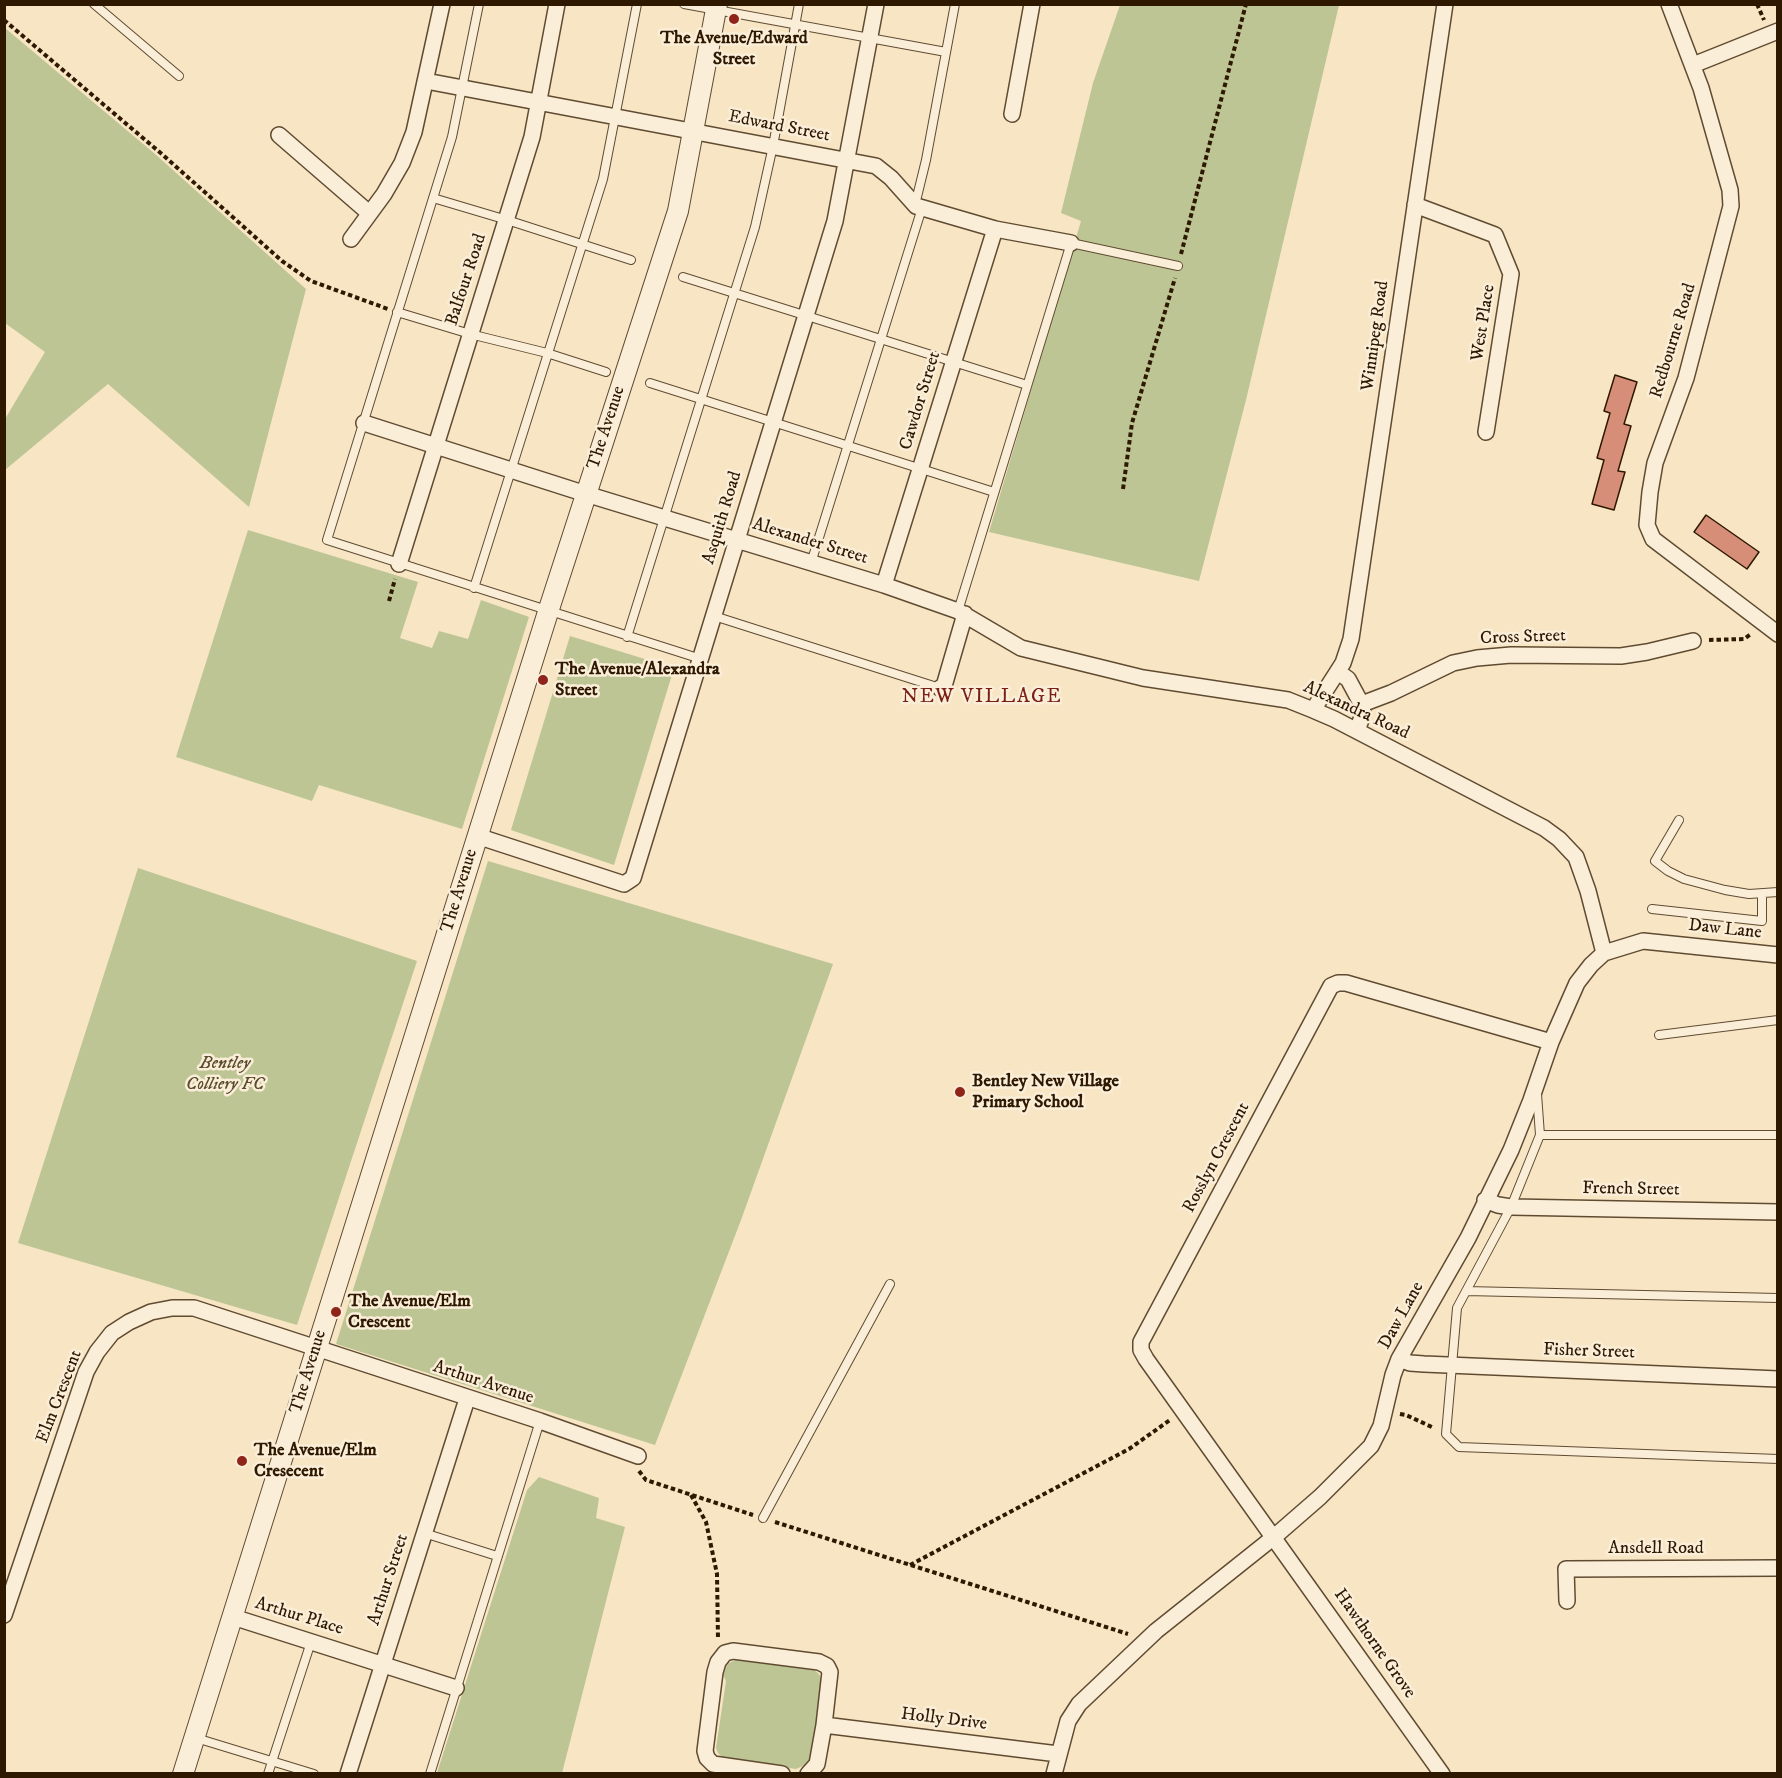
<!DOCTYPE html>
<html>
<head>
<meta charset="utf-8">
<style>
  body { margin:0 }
  #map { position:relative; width:1782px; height:1778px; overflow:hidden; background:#f7e5c4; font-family:"IM FELL DW Pica",serif }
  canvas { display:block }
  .frame { position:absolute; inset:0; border:6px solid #2e1800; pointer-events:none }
</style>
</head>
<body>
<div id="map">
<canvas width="1782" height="1778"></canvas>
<div class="frame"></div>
</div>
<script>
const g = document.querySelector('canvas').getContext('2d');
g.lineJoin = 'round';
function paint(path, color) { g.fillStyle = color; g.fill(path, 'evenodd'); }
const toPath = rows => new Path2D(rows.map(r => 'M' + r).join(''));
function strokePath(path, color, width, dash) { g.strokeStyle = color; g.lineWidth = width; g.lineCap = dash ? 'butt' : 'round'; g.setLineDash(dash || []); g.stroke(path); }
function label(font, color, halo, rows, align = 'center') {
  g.font = font + ' "IM FELL DW Pica",serif'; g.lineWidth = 5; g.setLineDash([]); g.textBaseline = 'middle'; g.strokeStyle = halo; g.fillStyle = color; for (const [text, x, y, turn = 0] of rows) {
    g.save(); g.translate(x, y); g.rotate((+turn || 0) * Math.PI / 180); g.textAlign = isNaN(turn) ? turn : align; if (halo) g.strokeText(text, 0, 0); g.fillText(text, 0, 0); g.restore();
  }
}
paint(toPath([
  [1120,5,1339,5,1246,400,1199,581,989,532,1081,221,1061,213,1093,83],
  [5,28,155,154,306,289,249,507,108,384,5,470,5,419,45,352,5,323],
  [248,530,418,582,400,638,432,648,439,631,468,639,481,600,529,617,462,829,319,785,312,801,176,757],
  [570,636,674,668,614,865,511,830],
  [488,861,833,964,741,1220,655,1445,336,1344],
  [138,868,417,961,297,1325,18,1243],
  [539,1477,599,1498,596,1518,625,1527,562,1773,437,1773,527,1490],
  [740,1658,811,1668,818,1673,822,1679,813,1755,807,1764,796,1769,724,1759,718,1753,716,1748,726,1681,722,1672,729,1663]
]), '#bdc594');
const building = toPath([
  [1615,375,1637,382,1624,424,1631,426,1618,471,1625,472,1614,510,1592,504,1604,460,1597,458,1610,413,1604,411,1615,375],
  [1706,515,1759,552,1747,569,1694,532,1706,515]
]);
paint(building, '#d78e79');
strokePath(building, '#2e1800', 1.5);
const service = toPath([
  [94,4,179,76],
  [479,4,452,137,327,540,701,659],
  [684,4,946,52],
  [433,198,507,220,631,260],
  [915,205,926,160,955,4],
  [683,277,1027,385],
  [397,312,470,334,547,353,606,372],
  [650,383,994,492],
  [811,563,922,208],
  [474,588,603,179,637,4],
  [958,611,1071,243,1178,266],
  [714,616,940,688],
  [627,637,755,227,773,146,799,4],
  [1679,820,1655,861,1668,871,1684,879,1725,890,1749,894,1778,892],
  [1652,909,1762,921,1762,894],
  [1659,1035,1778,1020],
  [1537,1094,1540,1135],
  [1778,1135,1540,1135,1511,1207,1457,1308,1446,1434,1459,1447,1778,1459],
  [1466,1291,1778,1298],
  [763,1518,890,1284],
  [424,1533,497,1556],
  [196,1738,314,1774],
  [268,1774,311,1642],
  [430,1774,540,1421]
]);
const minor = toPath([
  [1669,4,1701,88,1730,190,1731,206,1686,378,1655,463,1650,492,1647,525,1653,539,1778,634],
  [1693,65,1778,31],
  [426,81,876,166,891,178,916,206,995,229,1071,243],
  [1012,114,1032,4],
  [279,135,369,213],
  [1415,205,1495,235,1511,274,1486,432],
  [351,239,384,194,402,163,414,132,442,4],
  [364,423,586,494,884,585,958,611,1021,648,1143,678,1288,700,1313,710,1334,719,1544,828,1559,839,1576,857,1588,891,1604,953],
  [399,564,532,137,557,4],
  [884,585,995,229],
  [1338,672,1348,679,1362,705,1363,714,1357,731],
  [940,688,944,686,965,614],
  [1362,704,1391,693,1453,663,1477,658,1511,655,1621,656,1647,652,1693,641],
  [1313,710,1343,663,1351,639,1445,4],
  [477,836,624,884,633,878,835,221,876,4],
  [1485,1200,1498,1205,1511,1207,1778,1212],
  [1399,1359,1410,1363,1424,1364,1778,1379],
  [1567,1601,1566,1569,1778,1568],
  [4,1615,86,1372,97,1352,112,1333,129,1322,151,1312,172,1308,194,1308,540,1421,638,1456],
  [233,1617,456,1688],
  [824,1725,1058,1754],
  [348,1774,467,1399],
  [782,1774,713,1764,707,1758,705,1751,715,1672,718,1662,725,1653,733,1651,819,1662,827,1666,830,1672,824,1725,817,1764,808,1774],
  [1054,1774,1068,1721,1079,1704,1156,1631,1274,1537,1320,1497,1371,1446,1381,1426,1393,1375,1399,1359,1468,1238,1511,1150,1531,1100,1551,1042,1577,983,1591,965,1604,953,1643,941,1778,955],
  [1442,1774,1146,1359,1141,1350,1141,1342,1331,986,1338,983,1346,983,1551,1042]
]);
const tertiary = toPath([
  [183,1774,548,612,678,211,717,4]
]);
strokePath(service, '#604b31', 10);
strokePath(minor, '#604b31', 18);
strokePath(tertiary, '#604b31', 22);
strokePath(toPath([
  [1757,4,1764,20],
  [4,20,163,155,282,261,311,281,388,309],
  [1181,254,1246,4],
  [1123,489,1132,423,1175,278],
  [389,601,395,579],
  [1709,640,1744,639,1751,634],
  [1400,1414,1406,1415,1434,1428],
  [639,1471,646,1480,753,1515],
  [691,1495,706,1522,717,1574,718,1639],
  [775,1522,1128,1634],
  [910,1565,1129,1449,1170,1420]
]), '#2e1800', 4, [4.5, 3]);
strokePath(service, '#faeed9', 8);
strokePath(minor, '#faeed9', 15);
strokePath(tertiary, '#faeed9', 20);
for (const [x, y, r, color] of [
  [734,19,6,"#8f2418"],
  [543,680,6,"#8f2418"],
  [960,1092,6,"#8f2418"],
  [336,1312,6,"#8f2418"],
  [242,1461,6,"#8f2418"]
]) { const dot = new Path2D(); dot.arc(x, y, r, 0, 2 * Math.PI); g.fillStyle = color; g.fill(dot); strokePath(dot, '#faeed9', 2); }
label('bold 18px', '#2e1800', '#faeed9', [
  ["The Avenue/Edward",734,39,"center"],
  ["Street",734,60,"center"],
  ["The Avenue/Alexandra",555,670],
  ["Street",555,691],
  ["Bentley New Village",972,1082],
  ["Primary School",972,1103],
  ["The Avenue/Elm",348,1302],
  ["Crescent",348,1323],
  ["The Avenue/Elm",254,1451],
  ["Cresecent",254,1472]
], 'left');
label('18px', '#2e1800', '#faeed9', [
  ["Edward Street",779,127,11],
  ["Balfour Road",467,280,-72],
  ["West Place",1484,323,-81],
  ["Winnipeg Road",1376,336,-82],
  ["Redbourne Road",1674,341,-73],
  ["Cawdor Street",921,401,-73],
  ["The Avenue",607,428,-72],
  ["Asquith Road",723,518,-73],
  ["Alexander Street",810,542,17],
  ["Cross Street",1523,638,-2],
  ["Alexandra Road",1356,711,25],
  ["The Avenue",460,891,-73],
  ["Daw Lane",1725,930,6],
  ["Rosslyn Crescent",1217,1158,-62],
  ["French Street",1631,1190,1],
  ["Daw Lane",1402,1316,-61],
  ["Fisher Street",1589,1352,2],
  ["The Avenue",309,1372,-73],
  ["Arthur Avenue",483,1383,18],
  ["Elm Crescent",60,1397,-69],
  ["Ansdell Road",1656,1549],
  ["Arthur Street",389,1580,-72],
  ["Arthur Place",299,1617,17],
  ["Hawthorne Grove",1374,1644,55],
  ["Holly Drive",944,1720,7]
]);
label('italic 18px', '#594c2c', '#faeed9', [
  ["Bentley",225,1064],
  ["Colliery FC",225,1085]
]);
g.letterSpacing = '1.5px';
label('20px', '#7a1f14', '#faeed9', [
  ["NEW VILLAGE",982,698]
]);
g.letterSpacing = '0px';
</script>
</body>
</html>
